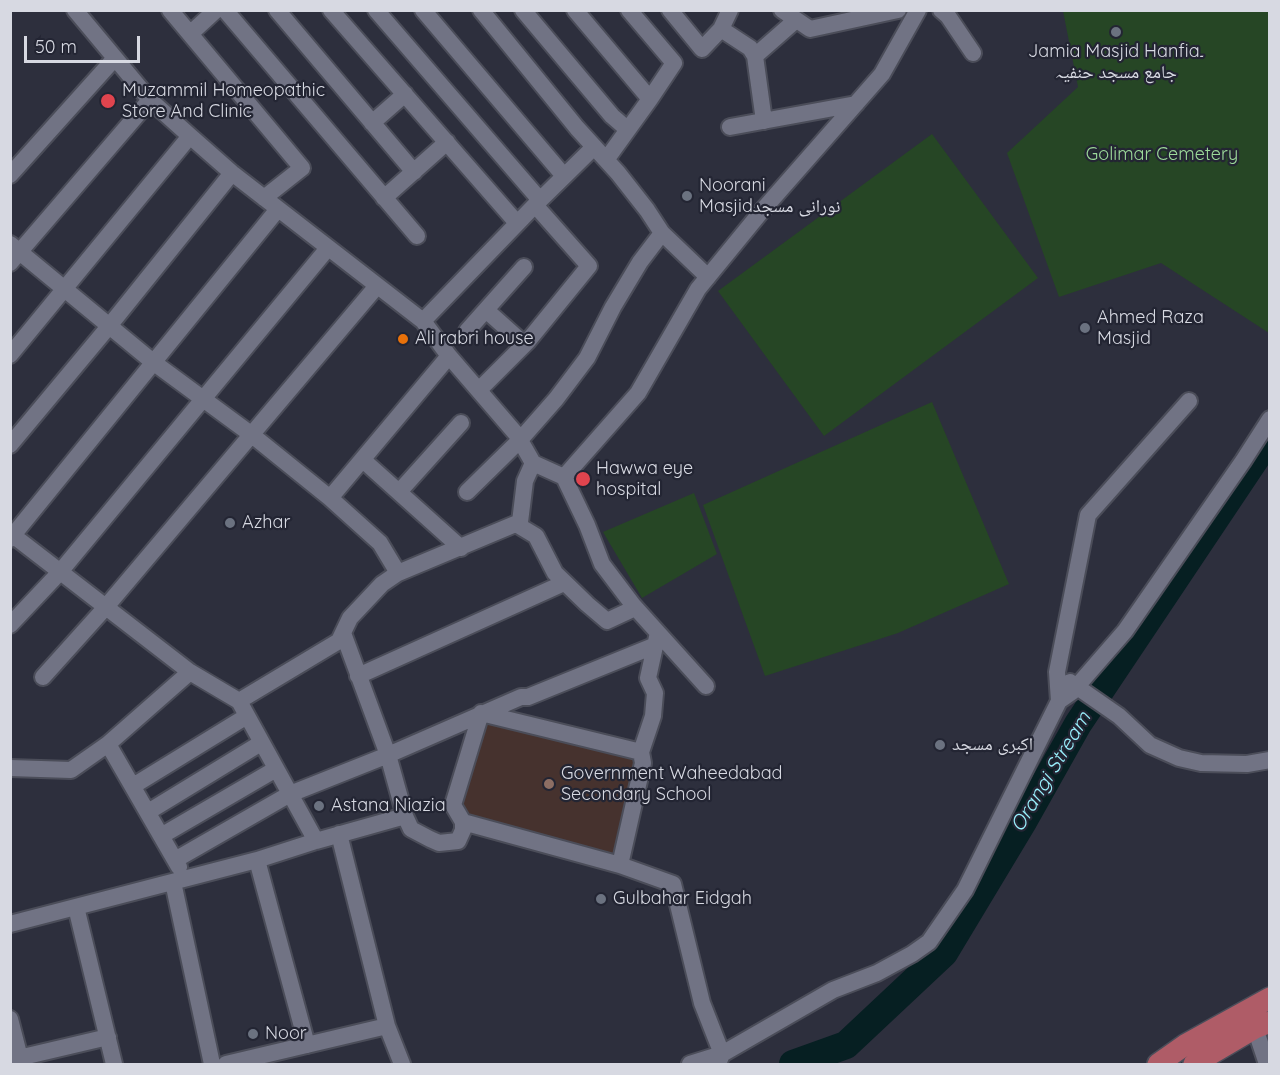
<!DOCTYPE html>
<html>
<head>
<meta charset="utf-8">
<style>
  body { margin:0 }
  #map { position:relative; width:1280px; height:1075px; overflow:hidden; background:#2d2f3d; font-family:Quicksand,sans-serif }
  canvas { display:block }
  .frame { position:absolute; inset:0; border:12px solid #d7d9e2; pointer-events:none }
  .scale { position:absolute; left:24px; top:36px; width:116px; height:27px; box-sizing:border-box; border:3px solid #d7d9e2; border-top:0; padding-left:8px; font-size:18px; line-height:21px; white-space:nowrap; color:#d7d9e2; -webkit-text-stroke:4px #232533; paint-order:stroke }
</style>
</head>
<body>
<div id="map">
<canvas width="1280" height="1075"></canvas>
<div class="frame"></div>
<div class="scale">50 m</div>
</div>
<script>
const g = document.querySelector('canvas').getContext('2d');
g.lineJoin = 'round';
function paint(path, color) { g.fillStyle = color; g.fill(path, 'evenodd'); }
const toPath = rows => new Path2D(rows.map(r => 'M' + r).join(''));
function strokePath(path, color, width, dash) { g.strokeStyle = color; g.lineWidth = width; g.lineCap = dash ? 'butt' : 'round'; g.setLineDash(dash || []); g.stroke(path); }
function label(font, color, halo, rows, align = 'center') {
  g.font = font + ' Quicksand,"Noto Naskh Arabic",sans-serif'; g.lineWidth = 4.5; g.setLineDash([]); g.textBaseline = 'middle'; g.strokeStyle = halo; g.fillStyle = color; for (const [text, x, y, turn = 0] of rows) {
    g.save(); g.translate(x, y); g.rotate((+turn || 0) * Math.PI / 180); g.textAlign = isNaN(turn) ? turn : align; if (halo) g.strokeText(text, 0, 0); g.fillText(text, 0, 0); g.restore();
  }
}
paint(toPath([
  [481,713,641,752,620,865,458,814]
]), '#46322e');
paint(toPath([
  [1063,11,1269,11,1269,333,1161,263,1059,297,1007,153,1078,87],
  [932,134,1038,278,824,436,718,291],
  [932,402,1009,584,898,633,765,676,703,505],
  [694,493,717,554,642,598,603,532]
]), '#264625');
strokePath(toPath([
  [793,1064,846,1045,944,953,1024,820,1078,724,1270,437]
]), '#061f22', 28);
const minor = toPath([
  [75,10,150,100,190,136,232,173,423,321,449,356,517,435,533,463,564,477],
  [170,10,302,168,264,198],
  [225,10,417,236],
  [277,10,414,172],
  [331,10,517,223],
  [376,10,540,200],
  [423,10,564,176],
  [523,10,612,116,627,129],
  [575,10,650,99,606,160],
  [629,10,674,63,650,99],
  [670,10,702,49,721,29,730,10],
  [782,10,810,29,898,10],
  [941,10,948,16,973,53],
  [721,29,750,48,755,56,764,121],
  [190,34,216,10],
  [755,56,796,20],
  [372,123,405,94],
  [730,127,856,104],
  [10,175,115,58],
  [384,198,447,142],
  [662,233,708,277],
  [10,244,153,362,252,435,330,498,380,543,398,573],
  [10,263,150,100],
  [486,310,524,344],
  [423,321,535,205,594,147],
  [467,331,524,267],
  [10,355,190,136],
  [479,390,528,341,589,266,535,205],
  [10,445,110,325,232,173],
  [363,460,461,548],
  [399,492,461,423],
  [467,492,520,440,556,399,587,358,613,307,640,262,662,233,647,210,618,173,577,128,481,10],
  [330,498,449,356],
  [516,524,536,536,555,573,587,604,607,621,635,608],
  [10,533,190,672,239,701,316,841],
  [10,539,278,209],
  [10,625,60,572,328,248],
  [343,633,388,755,405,816,411,829,430,839,439,843,458,841,463,830,463,822,453,805,481,713,641,752],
  [358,676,564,583],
  [43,677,105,608,377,286],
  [1070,682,1119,716,1150,745,1179,758,1201,763,1247,764,1270,760],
  [706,686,633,605,602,564,587,525,564,477,638,393,698,289,761,212,882,74,918,10],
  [239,701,339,641,350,618,382,584,398,573,520,522,525,481,533,463],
  [1059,701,1072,692,1125,631,1243,461,1270,419],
  [108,744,179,867],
  [10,768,71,770,108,744,190,672],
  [133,786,247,716],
  [148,812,261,743],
  [463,822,620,865,673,884,702,1003,722,1054,718,1064],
  [339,834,387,1026,402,1064],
  [161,836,276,769],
  [175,860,290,794,388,755,521,697,528,697,656,645],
  [257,860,307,1045],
  [620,865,643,763,641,752,653,716,655,693,648,678,657,637],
  [173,882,212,1064],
  [76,907,114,1064],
  [10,924,257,860,316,841,405,816],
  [10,1019,20,1058],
  [1255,1028,1267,1064],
  [10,1060,108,1037],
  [226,1064,387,1026],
  [690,1064,722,1054,833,990,877,973,912,954,929,942,965,890,1059,701,1057,672,1088,515,1189,401]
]);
const major = toPath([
  [1158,1064,1185,1045,1270,998],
  [1194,1064,1255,1028,1270,1022]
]);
strokePath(minor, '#4b4d59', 20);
strokePath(major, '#4b4d59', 24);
strokePath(minor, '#717384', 16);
strokePath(major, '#af5c67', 21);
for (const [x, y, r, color] of [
  [1116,32,6,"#6b7280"],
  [108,101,8,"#e0444e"],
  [687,196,6,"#6b7280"],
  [1085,328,6,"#6b7280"],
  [403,339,6,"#e8710a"],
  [583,479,8,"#e0444e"],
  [230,523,6,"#6b7280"],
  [940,745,6,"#6b7280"],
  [549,784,6,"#8d6e63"],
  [319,806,6,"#6b7280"],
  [601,899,6,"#6b7280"],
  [253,1034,6,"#6b7280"]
]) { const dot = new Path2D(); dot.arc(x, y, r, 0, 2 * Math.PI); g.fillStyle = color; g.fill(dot); strokePath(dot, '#232533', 2); }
label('18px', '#d7d9e2', '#232533', [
  ["Jamia Masjid Hanfia۔",1116,52,"center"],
  ["جامع مسجد حنفیہ",1116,73,"center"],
  ["Muzammil Homeopathic",122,91],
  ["Store And Clinic",122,112],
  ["Noorani",699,186],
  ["Masjidنورانی مسجد",699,207],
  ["Ahmed Raza",1097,318],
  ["Masjid",1097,339],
  ["Ali rabri house",415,339],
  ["Hawwa eye",596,469],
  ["hospital",596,490],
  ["Azhar",242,523],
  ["اکبری مسجد",952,745],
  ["Government Waheedabad",561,774],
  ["Secondary School",561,795],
  ["Astana Niazia",331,806],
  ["Gulbahar Eidgah",613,899],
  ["Noor",265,1034]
], 'left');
label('18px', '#9cd999', '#232533', [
  ["Golimar Cemetery",1162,155]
]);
label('italic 20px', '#99f1fd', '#232533', [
  ["Orangi Stream",1051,772,-59]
]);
</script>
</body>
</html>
